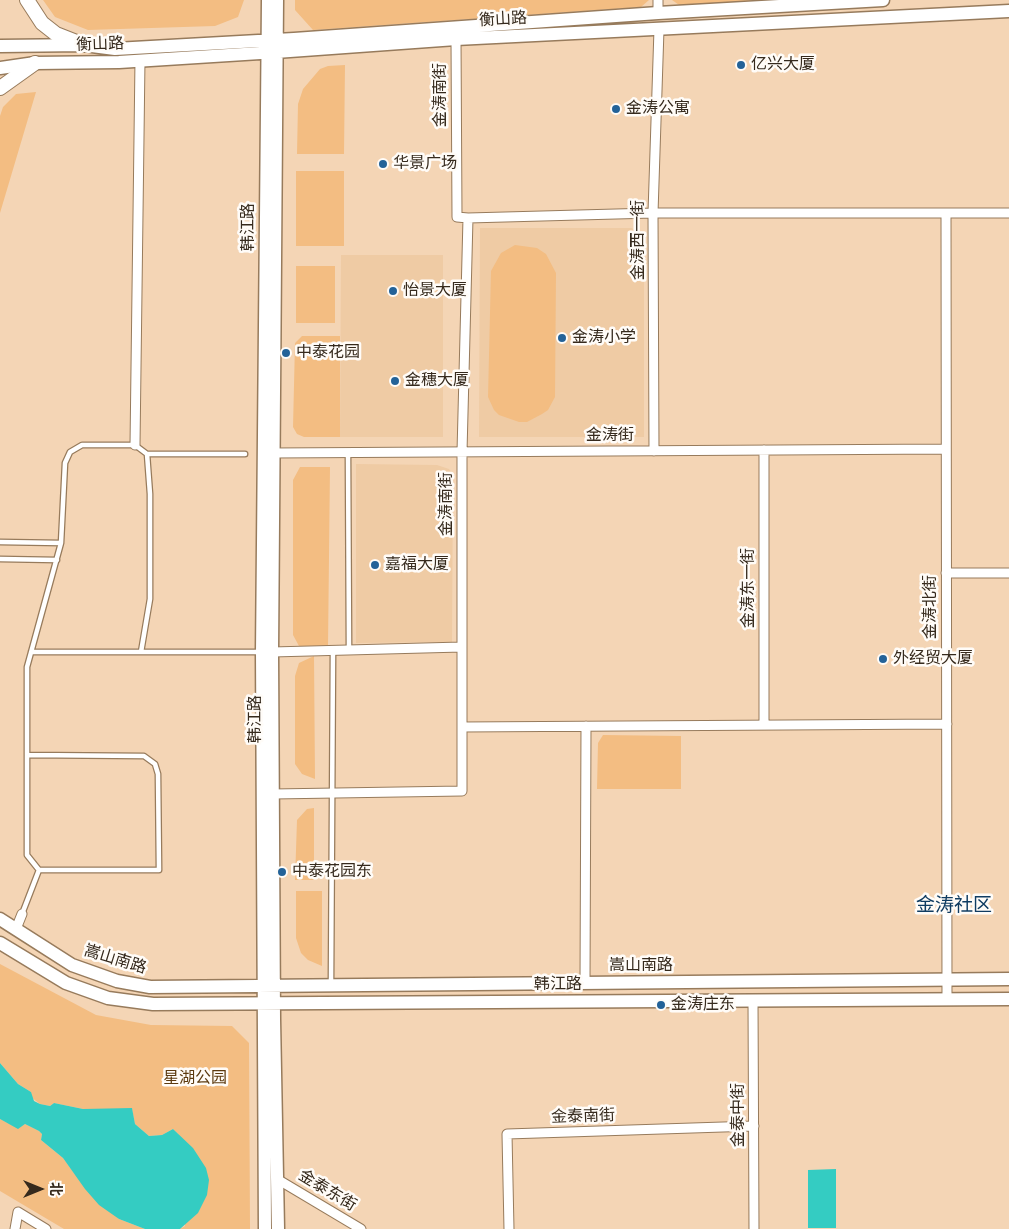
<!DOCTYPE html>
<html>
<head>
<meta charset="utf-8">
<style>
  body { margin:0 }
  #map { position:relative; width:1009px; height:1229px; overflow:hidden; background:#f4d5b5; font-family:"Sofia Sans Condensed","Noto Sans SC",sans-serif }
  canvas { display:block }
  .north { position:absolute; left:15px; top:1164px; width:50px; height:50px; -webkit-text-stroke:4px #fffcf8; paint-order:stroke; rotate:90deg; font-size:14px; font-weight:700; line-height:20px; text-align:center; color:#362a1d }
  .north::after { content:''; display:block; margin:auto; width:18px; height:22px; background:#362a1d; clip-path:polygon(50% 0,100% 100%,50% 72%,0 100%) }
</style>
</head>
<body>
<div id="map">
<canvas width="1009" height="1229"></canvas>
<div class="north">北</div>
</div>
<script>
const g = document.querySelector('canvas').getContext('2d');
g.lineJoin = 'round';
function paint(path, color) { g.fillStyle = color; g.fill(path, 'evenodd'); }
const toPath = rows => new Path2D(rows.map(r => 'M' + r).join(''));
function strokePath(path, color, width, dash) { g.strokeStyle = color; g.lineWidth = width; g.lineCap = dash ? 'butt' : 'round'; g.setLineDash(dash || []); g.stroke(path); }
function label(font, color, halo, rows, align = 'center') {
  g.font = font + ' "Sofia Sans Condensed","Noto Sans SC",sans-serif'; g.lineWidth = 5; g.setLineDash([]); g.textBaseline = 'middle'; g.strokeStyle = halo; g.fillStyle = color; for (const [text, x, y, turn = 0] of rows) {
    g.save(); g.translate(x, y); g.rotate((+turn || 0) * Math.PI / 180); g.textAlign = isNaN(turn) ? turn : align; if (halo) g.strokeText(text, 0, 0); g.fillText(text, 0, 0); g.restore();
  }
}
paint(toPath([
  [480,228,632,228,644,240,644,437,479,437],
  [341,255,443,255,443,437,340,437],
  [356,464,437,465,449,469,453,475,452,642,356,643]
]), '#efcba4');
paint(toPath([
  [43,0,244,0,238,17,215,26,88,30,55,17],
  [295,0,649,0,641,7,313,30,295,10],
  [672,0,795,0,682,7],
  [345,65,344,154,297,154,298,104,303,89,320,69,328,66],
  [36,92,0,213,0,116,3,107,16,94],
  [296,171,344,171,344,246,296,246],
  [515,245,537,248,546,254,556,273,555,397,548,410,542,414,527,422,519,422,499,415,494,410,488,397,491,271,501,253],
  [296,266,335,266,335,323,296,323],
  [302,336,340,336,340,437,304,437,297,434,293,427,295,343],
  [300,467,330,467,328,646,299,646,293,635,293,480],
  [314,656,315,779,302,774,295,764,295,676,299,663],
  [603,735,681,736,681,789,597,789,598,743],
  [314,808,314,880,295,880,297,820,307,809],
  [296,891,322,891,322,966,308,960,301,953,296,938],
  [0,964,96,1015,151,1025,232,1026,249,1043,250,1229,180,1229,185,1226,179,1135,173,1129,162,1135,149,1136,135,1124,132,1109,83,1109,54,1103,50,1106,40,1104,31,1097,31,1092,18,1084,0,1063],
  [0,1119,18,1128,25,1124,39,1131,42,1134,41,1140,63,1158,74,1173,119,1219,145,1229,64,1229,0,1191]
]), '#f3bd82');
paint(toPath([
  [0,1063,18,1084,31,1092,34,1101,40,1104,50,1106,54,1103,83,1109,132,1108,135,1124,149,1136,162,1135,173,1129,193,1148,206,1168,209,1180,207,1195,198,1213,180,1229,145,1229,119,1219,99,1205,85,1189,63,1158,41,1140,42,1134,39,1131,25,1124,18,1129,0,1119],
  [836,1169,836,1228,808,1228,808,1170]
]), '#34ccc2');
const lane = toPath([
  [348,453,349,650],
  [0,542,61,543],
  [0,559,57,560],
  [31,652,261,652],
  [141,652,150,599,150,494,147,454],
  [27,755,144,756,155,764,158,774,159,870,39,870],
  [22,914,39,870,27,855,27,667,61,543,65,463,70,452,82,445,135,445,147,454,245,454],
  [331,984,333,650]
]);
const street = toPath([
  [658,13,658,0],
  [946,214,947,999],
  [468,218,653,213,1009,213],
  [135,445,140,60],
  [764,450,764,725],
  [654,451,653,213,659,29],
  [273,453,946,449],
  [946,573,1009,573],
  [272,652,462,647],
  [462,727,947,724],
  [273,794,462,791,462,452,468,218,457,217,456,39],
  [16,929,22,914],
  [585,983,586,726],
  [753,1000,754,1229],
  [277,1179,361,1229],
  [15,1229,18,1212,46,1229],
  [509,1229,507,1134,754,1126]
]);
const secondary = toPath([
  [277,0,272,652,274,1019,278,1229],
  [0,46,84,45,115,49,294,39,658,13,883,0],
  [0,68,35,63,119,62,276,52,456,39,1009,11],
  [0,919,72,965,117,981,150,987,1009,979],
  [0,943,66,983,108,998,153,1004,1009,999],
  [265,1229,262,652,268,0]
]);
const primary = toPath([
  [27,0,42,23,56,34,84,45],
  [0,88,35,63]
]);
strokePath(lane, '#977b5c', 7);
strokePath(street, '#977b5c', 11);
strokePath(secondary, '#977b5c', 15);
strokePath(primary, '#977b5c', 16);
strokePath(lane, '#fff', 4.5);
strokePath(street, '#fff', 9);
strokePath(secondary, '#fff', 12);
strokePath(primary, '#fff', 14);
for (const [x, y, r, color] of [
  [741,65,5,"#236298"],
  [616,109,5,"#236298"],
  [383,164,5,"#236298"],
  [393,291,5,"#236298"],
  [562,338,5,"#236298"],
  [286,353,5,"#236298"],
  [395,381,5,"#236298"],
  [375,565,5,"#236298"],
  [883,659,5,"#236298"],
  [282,872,5,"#236298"],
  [661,1005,5,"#236298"]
]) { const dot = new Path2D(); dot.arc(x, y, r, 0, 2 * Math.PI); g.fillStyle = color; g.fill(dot); strokePath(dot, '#fffcf8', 2); }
label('16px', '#362a1d', '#fffcf8', [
  ["衡山路",503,20,-3],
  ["衡山路",100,45,-2],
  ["金涛南街",441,95,-90],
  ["韩江路",249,227,-90],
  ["金涛西一街",639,240,-90],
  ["金涛街",610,436],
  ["金涛南街",447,504,-90],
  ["金涛东一街",749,588,-90],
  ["金涛北街",931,607,-90],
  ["韩江路",256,719,-90],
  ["嵩山南路",115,960,17],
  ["嵩山南路",641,966],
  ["韩江路",558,985],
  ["金泰中街",739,1115,-90],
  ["金泰南街",583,1117,-2],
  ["金泰东街",327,1191,31]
]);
label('16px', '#362a1d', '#fffcf8', [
  ["亿兴大厦",751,65],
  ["金涛公寓",626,109],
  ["华景广场",393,164],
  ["怡景大厦",403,291],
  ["金涛小学",572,338],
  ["中泰花园",296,353],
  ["金穗大厦",405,381],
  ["嘉福大厦",385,565],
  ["外经贸大厦",893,659],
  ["中泰花园东",292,872],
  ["金涛庄东",671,1005]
], 'left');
label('16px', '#5c3a0f', '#fffcf8', [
  ["星湖公园",195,1079]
]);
label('19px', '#103c61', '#fffcf8', [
  ["金涛社区",954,906]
]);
</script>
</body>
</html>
